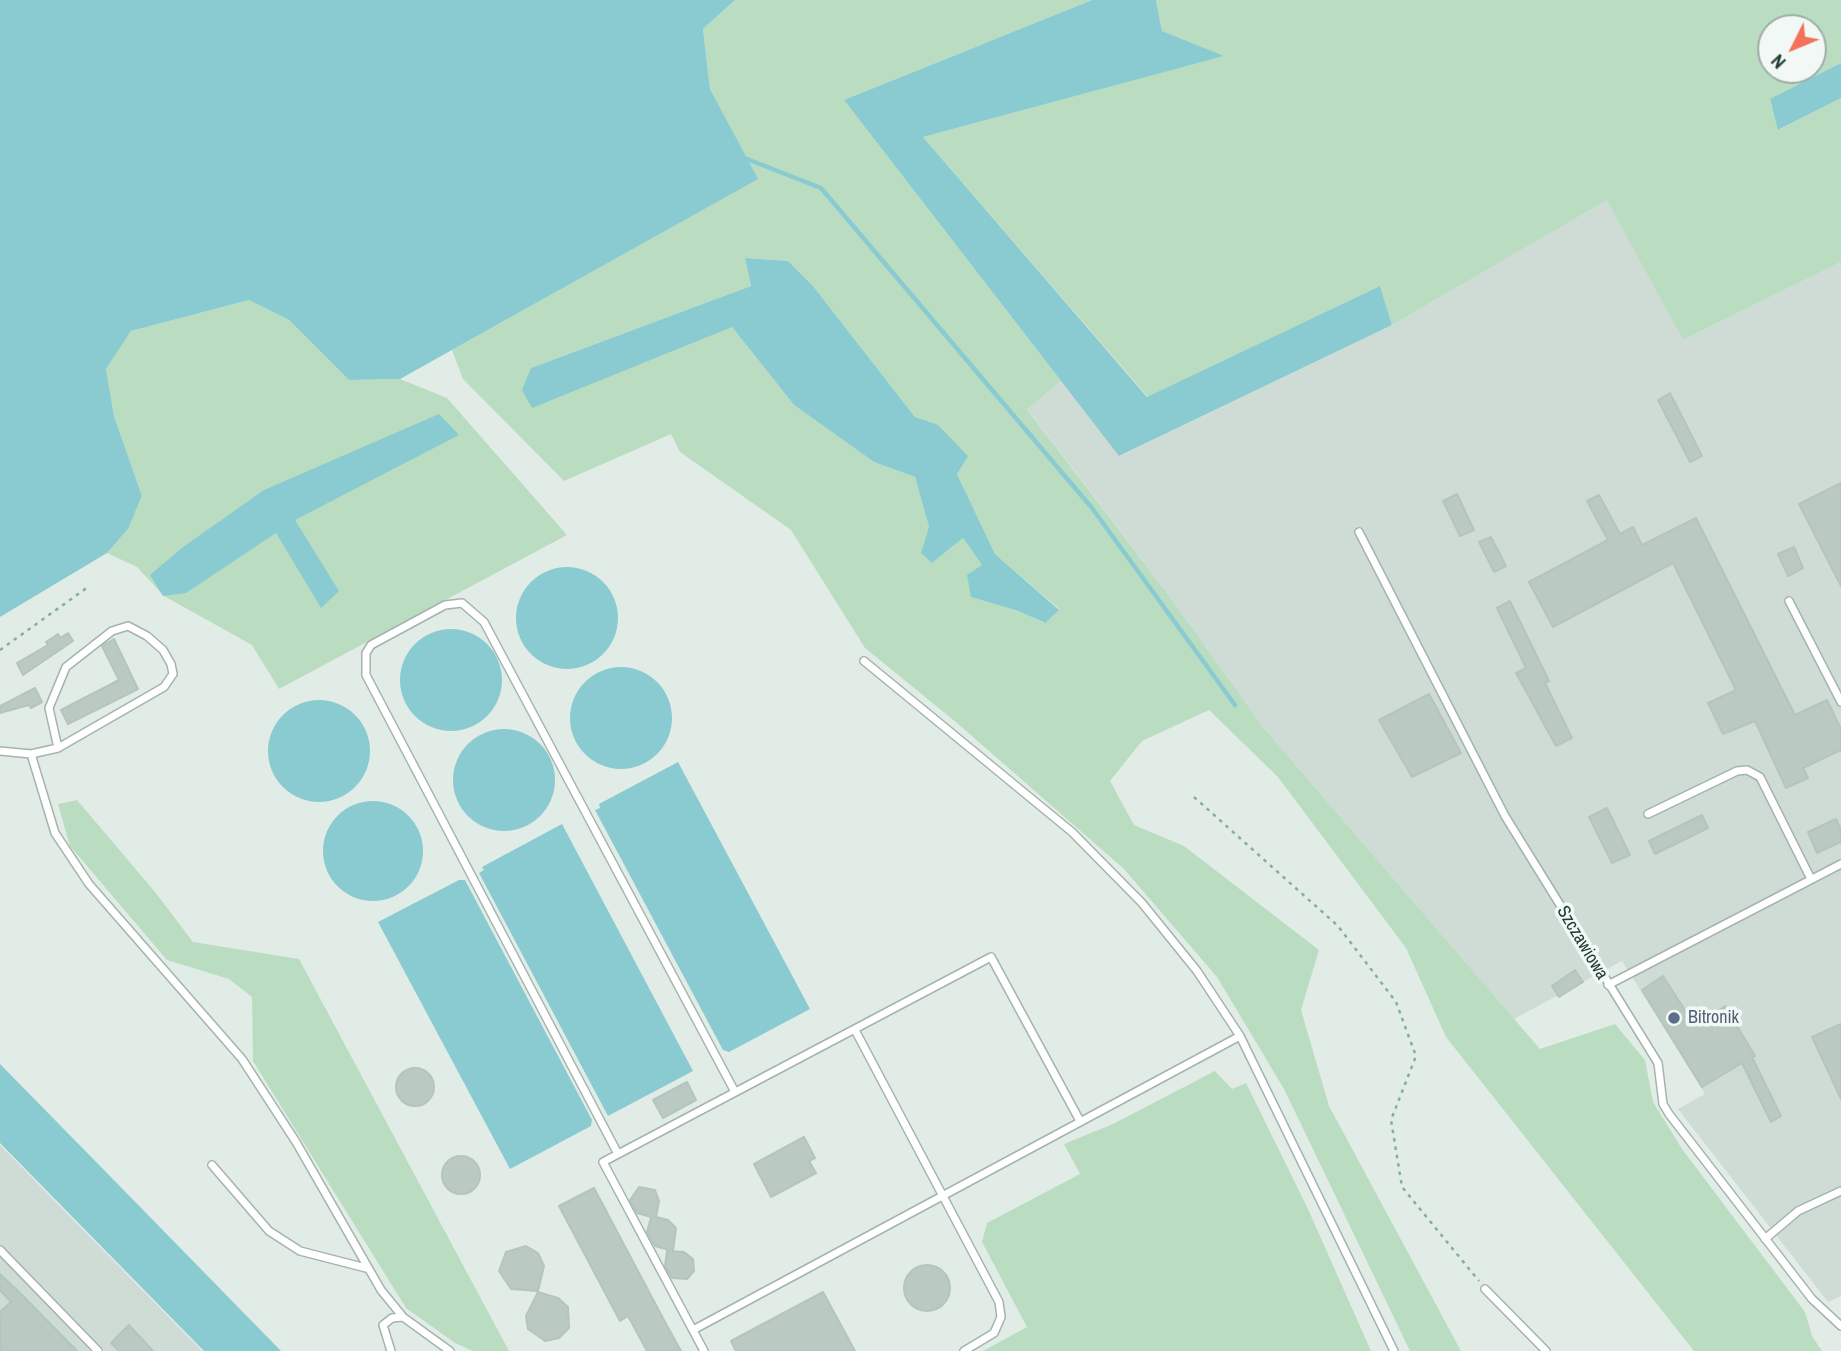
<!DOCTYPE html>
<html>
<head>
<meta charset="utf-8">
<style>
  body { margin:0 }
  #map { position:relative; width:1841px; height:1351px; overflow:hidden; background:#e1ece6; font-family:"Archivo Narrow",sans-serif }
  canvas { display:block }
  .north { position:absolute; left:1757px; top:14px; width:70px; height:70px; box-sizing:border-box; background:#f2f8f5; border:2px solid #9fada7; border-radius:50%; rotate:227deg; font-size:19px; font-weight:700; line-height:28px; text-align:center; color:#223d33 }
  .north::after { content:''; display:block; margin:auto; width:24px; height:32px; background:#f2735a; clip-path:polygon(50% 0,100% 100%,50% 72%,0 100%) }
</style>
</head>
<body>
<div id="map">
<canvas width="1841" height="1351"></canvas>
<div class="north">N</div>
</div>
<script>
const g = document.querySelector('canvas').getContext('2d');
g.lineJoin = 'round';
function paint(path, color) { g.fillStyle = color; g.fill(path, 'evenodd'); }
const toPath = rows => new Path2D(rows.map(r => 'M' + r).join(''));
function strokePath(path, color, width, dash) { g.strokeStyle = color; g.lineWidth = width; g.lineCap = dash ? 'butt' : 'round'; g.setLineDash(dash || []); g.stroke(path); }
function label(font, color, halo, rows, align = 'center') {
  g.font = font + ' "Archivo Narrow",sans-serif'; g.lineWidth = 7; g.setLineDash([]); g.textBaseline = 'middle'; g.strokeStyle = halo; g.fillStyle = color; for (const [text, x, y, turn = 0] of rows) {
    g.save(); g.translate(x, y); g.rotate((+turn || 0) * Math.PI / 180); g.textAlign = isNaN(turn) ? turn : align; if (halo) g.strokeText(text, 0, 0); g.fillText(text, 0, 0); g.restore();
  }
}
paint(toPath([
  [1608,199,1683,340,1841,262,1841,1296,1828,1302,1678,1109,1705,1094,1622,961,1514,1019,1263,727,1173,601,1027,408,1061,381,1120,456,1392,325],
  [0,1145,202,1351,0,1351]
]), '#cfdcd5');
paint(toPath([
  [735,0,1092,0,844,100,1061,381,1027,409,1173,601,1263,727,1540,1049,1615,1024,1645,1060,1653,1102,1682,1149,1805,1312,1812,1336,1822,1351,1694,1351,1446,1037,1406,948,1278,777,1209,710,1142,741,1110,781,1134,825,1184,846,1319,950,1301,1010,1329,1106,1461,1351,1410,1351,1284,1089,1217,977,1124,869,957,723,865,648,791,530,680,452,671,434,564,481,463,379,452,350,757,179,710,89,703,29],
  [745,258,788,261,813,286,915,417,938,426,957,474,995,554,1059,609,1044,623,1018,611,971,597,982,565,963,538,932,563,929,527,915,477,874,462,794,405,732,327,531,368,751,286],
  [1156,0,1841,0,1841,63,1770,100,1779,130,1841,98,1841,262,1683,340,1607,200,1392,325,1380,286,1148,397,923,137,1223,56,1162,31],
  [1771,28,1813,28,1813,70,1771,70],
  [249,300,289,320,349,380,400,379,447,398,567,535,279,689,252,645,164,596,137,567,107,553,128,529,142,496,114,416,106,369,131,331],
  [77,800,155,892,193,942,299,959,509,1351,473,1351,455,1343,406,1308,253,1061,252,997,229,979,167,960,70,846,58,804],
  [1215,1071,1232,1089,1246,1083,1308,1209,1371,1351,983,1351,1027,1327,982,1242,987,1223,1080,1174,1064,1144,1113,1124]
]), '#baddc1');
paint(toPath([
  [0,0,735,0,703,29,710,89,758,179,400,379,349,380,289,320,249,300,131,331,106,369,114,416,142,496,128,529,107,553,0,617],
  [1092,0,1156,0,1162,31,1224,56,923,137,1147,397,1380,286,1392,325,1119,456,844,100],
  [1841,63,1841,98,1778,130,1770,99],
  [745,258,788,261,813,286,915,417,938,425,968,456,957,474,995,554,1059,610,1045,623,1018,611,971,597,967,575,982,565,963,538,932,563,921,553,929,527,915,477,874,462,794,405,732,327,532,408,522,390,531,368,751,286],
  [439,414,459,435,295,520,339,591,321,608,276,533,186,593,163,596,150,575,183,547,264,490],
  '516 618a51 51 0 1 1 102 0a51 51 0 1 1-102 0Z',
  '400 680a51 51 0 1 1 102 0a51 51 0 1 1-102 0Z',
  '570 718a51 51 0 1 1 102 0a51 51 0 1 1-102 0Z',
  '268 751a51 51 0 1 1 102 0a51 51 0 1 1-102 0Z',
  '453 780a51 51 0 1 1 102 0a51 51 0 1 1-102 0Z',
  [678,762,810,1009,729,1052,723,1050,595,810,600,808,599,804],
  '323 851a50 50 0 1 1 100 0a50 50 0 1 1-100 0Z',
  [562,824,693,1071,608,1116,479,873,484,870,482,867],
  [459,880,465,880,592,1120,591,1126,510,1169,378,922],
  [0,1064,104,1170,281,1351,204,1351,0,1143]
]), '#89cbd1');
strokePath(toPath([
  [747,159,821,188,1092,508,1235,705]
]), '#89cbd1', 4.5);
const building = toPath([
  [1670,393,1702,456,1690,462,1658,400,1670,393],
  [1841,483,1841,586,1799,504,1841,483],
  [1457,494,1474,530,1460,536,1443,501,1457,494],
  [1599,495,1620,534,1633,527,1642,545,1696,518,1795,715,1827,700,1841,729,1841,750,1803,768,1808,778,1786,788,1755,721,1723,734,1708,703,1736,690,1673,563,1553,627,1529,582,1608,540,1587,501,1599,495],
  [1491,537,1506,566,1494,572,1479,542,1491,537],
  [1794,547,1803,568,1788,576,1778,554,1794,547],
  [1510,601,1549,681,1545,683,1572,738,1556,746,1516,673,1526,668,1497,608,1510,601],
  [68,633,73,641,23,675,17,663,48,645,46,642,58,634,60,638,68,633],
  [114,639,138,689,68,724,61,710,119,680,102,646,114,639],
  [35,688,42,702,31,708,29,705,0,713,0,706,35,688],
  [1429,694,1461,753,1412,777,1379,720,1429,694],
  [1607,808,1630,855,1612,863,1589,817,1607,808],
  [1702,815,1708,828,1655,854,1649,841,1702,815],
  [1836,819,1841,830,1841,842,1817,853,1808,832,1836,819],
  [1575,970,1583,982,1559,997,1552,986,1575,970],
  [1663,976,1695,1026,1725,1006,1755,1056,1752,1057,1781,1116,1771,1122,1742,1063,1702,1087,1642,990,1663,976],
  [1841,1024,1841,1099,1812,1037,1841,1024],
  '396 1087a19 19 0 1 1 38 0a19 19 0 1 1-38 0Z',
  [687,1082,696,1100,663,1118,653,1100,687,1082],
  [804,1137,815,1158,809,1161,816,1173,771,1197,754,1164,804,1137],
  '442 1175a19 19 0 1 1 38 0a19 19 0 1 1-38 0Z',
  [639,1187,655,1190,659,1201,656,1217,668,1220,676,1228,673,1251,655,1246,647,1232,651,1217,637,1213,630,1200,639,1187],
  [594,1188,665,1322,681,1351,647,1351,628,1316,620,1321,559,1206,594,1188],
  [526,1246,538,1253,544,1266,538,1291,511,1289,499,1271,506,1252,526,1246],
  [667,1251,684,1252,693,1259,694,1271,687,1279,672,1278,665,1266,667,1251],
  '904 1288a23 23 0 1 1 46 0a23 23 0 1 1-46 0Z',
  [0,1274,20,1293,77,1351,0,1351,0,1312,11,1302,0,1290,0,1274],
  [538,1292,558,1298,568,1307,569,1328,559,1338,545,1341,528,1329,526,1316,538,1292],
  [823,1292,855,1351,736,1351,731,1341,823,1292],
  [129,1325,153,1351,119,1351,111,1343,129,1325]
]);
paint(building, '#bac9c2');
strokePath(building, '#b4c5bd', 2);
const lane = toPath([
  [1359,532,1505,816,1658,1063,1663,1104,1669,1114,1812,1299,1841,1326],
  [1789,601,1841,702],
  [864,661,1072,832,1142,903,1197,971,1240,1036,1394,1351],
  [0,751,31,754,55,833,89,884,242,1059,296,1142,381,1290,403,1317],
  [31,754,58,748,164,687,173,674,171,664,163,650,147,636,128,626,112,631,66,667,49,708,58,748],
  [1648,814,1737,771,1747,770,1760,777,1811,879],
  [1608,985,1841,864],
  [855,1030,999,1302,1001,1317,994,1333,964,1351],
  [618,1154,366,675,366,653,371,645,445,605,462,603,484,622,735,1092],
  [212,1165,269,1231,300,1251,366,1268],
  [1765,1239,1798,1211,1841,1191],
  [0,1250,98,1351],
  [1485,1289,1546,1351],
  [693,1330,1240,1036],
  [391,1351,383,1325,392,1318,403,1317,450,1351],
  [704,1351,603,1162,991,957,1080,1121]
]);
strokePath(lane, '#a4b4ad', 10);
strokePath(toPath([
  [0,650,88,587],
  [1194,797,1338,926,1396,1002,1416,1056,1391,1120,1402,1187,1479,1281]
]), '#82af9e', 2.5, [3.5, 5]);
strokePath(lane, '#fff', 7);
for (const [x, y, r, color] of [
  [1674,1018,7,"#5c6f8a"]
]) { const dot = new Path2D(); dot.arc(x, y, r, 0, 2 * Math.PI); g.fillStyle = color; g.fill(dot); strokePath(dot, '#f2f8f5', 2.5); }
label('18px', '#223d33', '#f2f8f5', [
  ["Szczawiowa",1582,943,59]
]);
label('18px', '#4e5e75', '#f2f8f5', [
  ["Bitronik",1688,1018]
], 'left');
</script>
</body>
</html>
